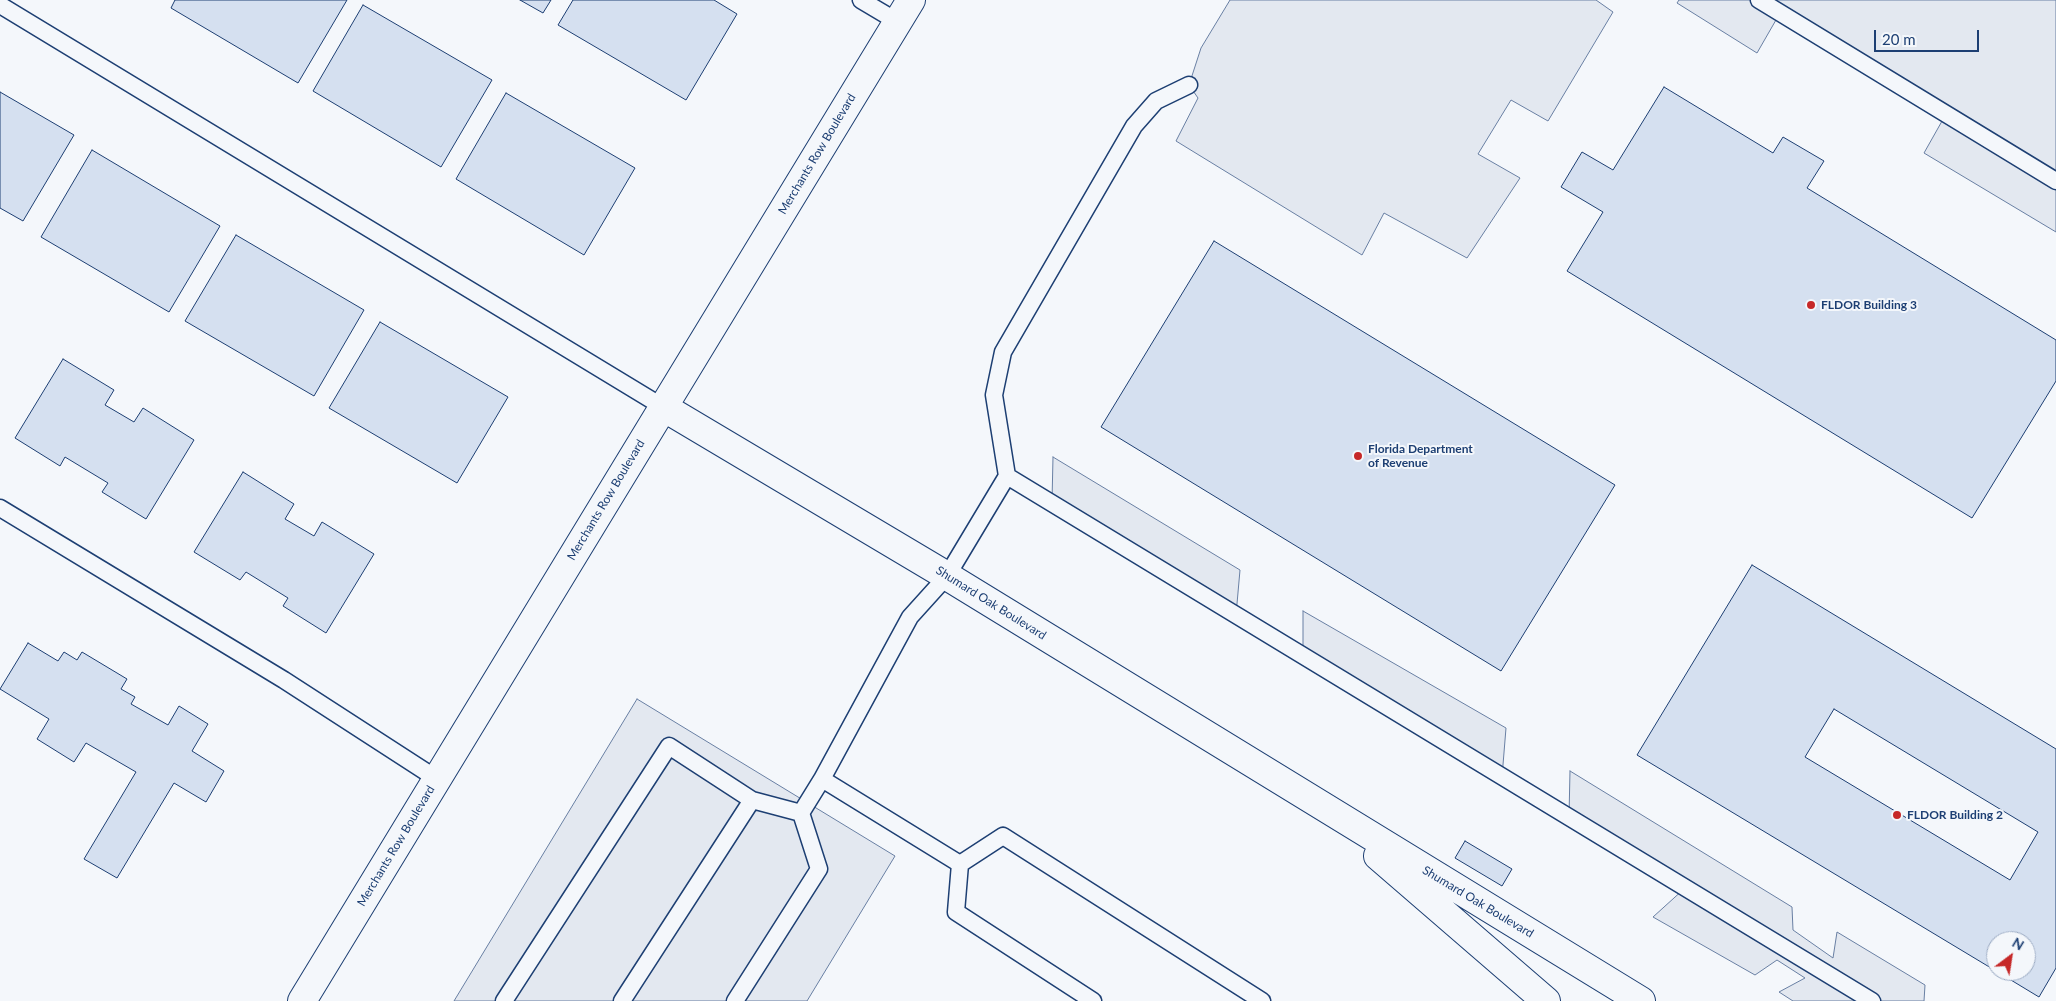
<!DOCTYPE html>
<html>
<head>
<meta charset="utf-8">
<style>
  body { margin:0 }
  #map { position:relative; width:2056px; height:1001px; overflow:hidden; background:#f4f7fb; font-family:Lato,sans-serif }
  canvas { display:block }
  .north { position:absolute; left:1986px; top:931px; width:50px; height:50px; box-sizing:border-box; background:#f4f7fb; border:1px solid #9eadc5; border-radius:50%; rotate:31deg; font-size:14px; font-weight:700; line-height:20px; text-align:center; color:#1d3f73 }
  .north::after { content:''; display:block; margin:auto; width:18px; height:22px; background:#c62828; clip-path:polygon(50% 0,100% 100%,50% 72%,0 100%) }
  .scale { position:absolute; left:1874px; top:30px; width:105px; height:22px; box-sizing:border-box; border:2px solid #1d3f73; border-top:0; padding-left:6px; font-size:15px; line-height:18px; white-space:nowrap; color:#1d3f73; -webkit-text-stroke:4px #f4f7fb; paint-order:stroke }
</style>
</head>
<body>
<div id="map">
<canvas width="2056" height="1001"></canvas>
<div class="north">N</div>
<div class="scale">20 m</div>
</div>
<script>
const g = document.querySelector('canvas').getContext('2d');
g.lineJoin = 'round';
function paint(path, color) { g.fillStyle = color; g.fill(path, 'evenodd'); }
const toPath = rows => new Path2D(rows.map(r => 'M' + r).join(''));
function strokePath(path, color, width, dash) { g.strokeStyle = color; g.lineWidth = width; g.lineCap = dash ? 'butt' : 'round'; g.setLineDash(dash || []); g.stroke(path); }
function label(font, color, halo, rows, align = 'center') {
  g.font = font + ' Lato,sans-serif'; g.lineWidth = 4; g.setLineDash([]); g.textBaseline = 'middle'; g.strokeStyle = halo; g.fillStyle = color; for (const [text, x, y, turn = 0] of rows) {
    g.save(); g.translate(x, y); g.rotate((+turn || 0) * Math.PI / 180); g.textAlign = isNaN(turn) ? turn : align; if (halo) g.strokeText(text, 0, 0); g.fillText(text, 0, 0); g.restore();
  }
}
const parking = toPath([
  [1230,0,1596,0,1613,12,1548,121,1511,100,1478,154,1520,178,1467,258,1384,213,1362,255,1176,141,1198,98,1189,85,1201,48,1230,0],
  [1679,0,2056,0,2056,232,1924,153,1946,114,1780,13,1757,53,1677,3,1679,0],
  [1053,457,1240,570,1236,615,1052,502,1053,457],
  [1303,611,1506,728,1502,777,1303,655,1303,611],
  [637,699,895,856,807,1001,454,1001,637,699],
  [1570,771,1792,907,1793,930,1833,958,1837,932,1925,985,1924,1001,1793,1001,1779,992,1805,978,1777,960,1755,975,1653,917,1685,888,1569,817,1570,771]
]);
paint(parking, '#e3e8f0');
strokePath(parking, '#687fa3', 1);
const building = toPath([
  [175,0,347,0,298,83,171,8,175,0],
  [520,0,551,0,543,13,520,0],
  [573,0,714,0,737,14,686,100,558,25,573,0],
  [363,5,492,80,441,167,313,91,363,5],
  [1664,87,1773,153,1783,137,1824,161,1807,188,2056,340,2056,381,1972,518,1567,271,1603,212,1561,187,1582,152,1613,170,1664,87],
  [0,92,74,135,23,221,0,208,0,92],
  [506,93,635,168,584,255,456,179,506,93],
  [92,150,220,226,169,312,41,237,92,150],
  [236,235,364,310,314,396,185,321,236,235],
  [1214,241,1615,485,1501,671,1101,427,1214,241],
  [380,322,508,397,457,483,329,408,380,322],
  [63,359,114,390,105,405,134,422,143,408,194,440,146,519,102,492,108,483,65,457,60,466,15,438,63,359],
  [243,472,294,504,285,519,314,536,322,522,374,554,326,633,283,606,288,598,246,572,240,580,194,552,243,472],
  [1752,565,2056,749,2056,968,2039,997,1996,971,2026,971,2026,941,1996,941,1996,971,1637,755,1752,565],
  [28,643,58,661,64,652,77,660,82,652,127,679,121,689,135,697,131,704,168,725,179,706,208,724,192,751,224,771,206,802,174,783,117,878,84,859,136,772,86,743,74,762,37,739,49,719,0,689,28,643],
  [1834,709,2038,832,2010,880,1805,757,1834,709],
  [1465,841,1512,869,1502,886,1455,858,1465,841]
]);
paint(building, '#d5e0f0');
strokePath(building, '#1d3f73', 1);
const lane = toPath([
  [861,0,898,22],
  [1759,0,2056,181],
  [0,5,663,407],
  [1189,85,1156,101,1134,126,1003,352,994,395,1007,476,1872,1001],
  [0,508,284,680,437,779],
  [822,779,960,864],
  [801,813,822,779,910,617,947,576,1007,476],
  [960,864,1003,836,1262,1001],
  [960,864,956,912,1093,1001],
  [504,1001,669,746,752,800,801,813,819,869,735,1001],
  [622,1001,752,800]
]);
const secondary = toPath([
  [663,407,947,576,1641,1001],
  [1378,856,1546,1001],
  [302,1001,911,0]
]);
strokePath(lane, '#1d3f73', 19);
strokePath(secondary, '#1d3f73', 30);
strokePath(lane, '#f4f7fb', 16);
strokePath(secondary, '#f4f7fb', 28);
for (const [x, y, r, color] of [
  [1811,305,5,"#c62828"],
  [1358,456,5,"#c62828"],
  [1897,815,5,"#c62828"]
]) { const dot = new Path2D(); dot.arc(x, y, r, 0, 2 * Math.PI); g.fillStyle = color; g.fill(dot); strokePath(dot, '#f4f7fb', 2); }
label('12px', '#1d3f73', '#f4f7fb', [
  ["Merchants Row Boulevard",817,154,-59],
  ["Merchants Row Boulevard",606,500,-59],
  ["Shumard Oak Boulevard",991,603,32],
  ["Merchants Row Boulevard",396,846,-59],
  ["Shumard Oak Boulevard",1478,902,31]
]);
label('bold 12px', '#1d3f73', '#f4f7fb', [
  ["FLDOR Building 3",1821,305],
  ["Florida Department",1368,449],
  ["of Revenue",1368,463],
  ["FLDOR Building 2",1907,815]
], 'left');
</script>
</body>
</html>
